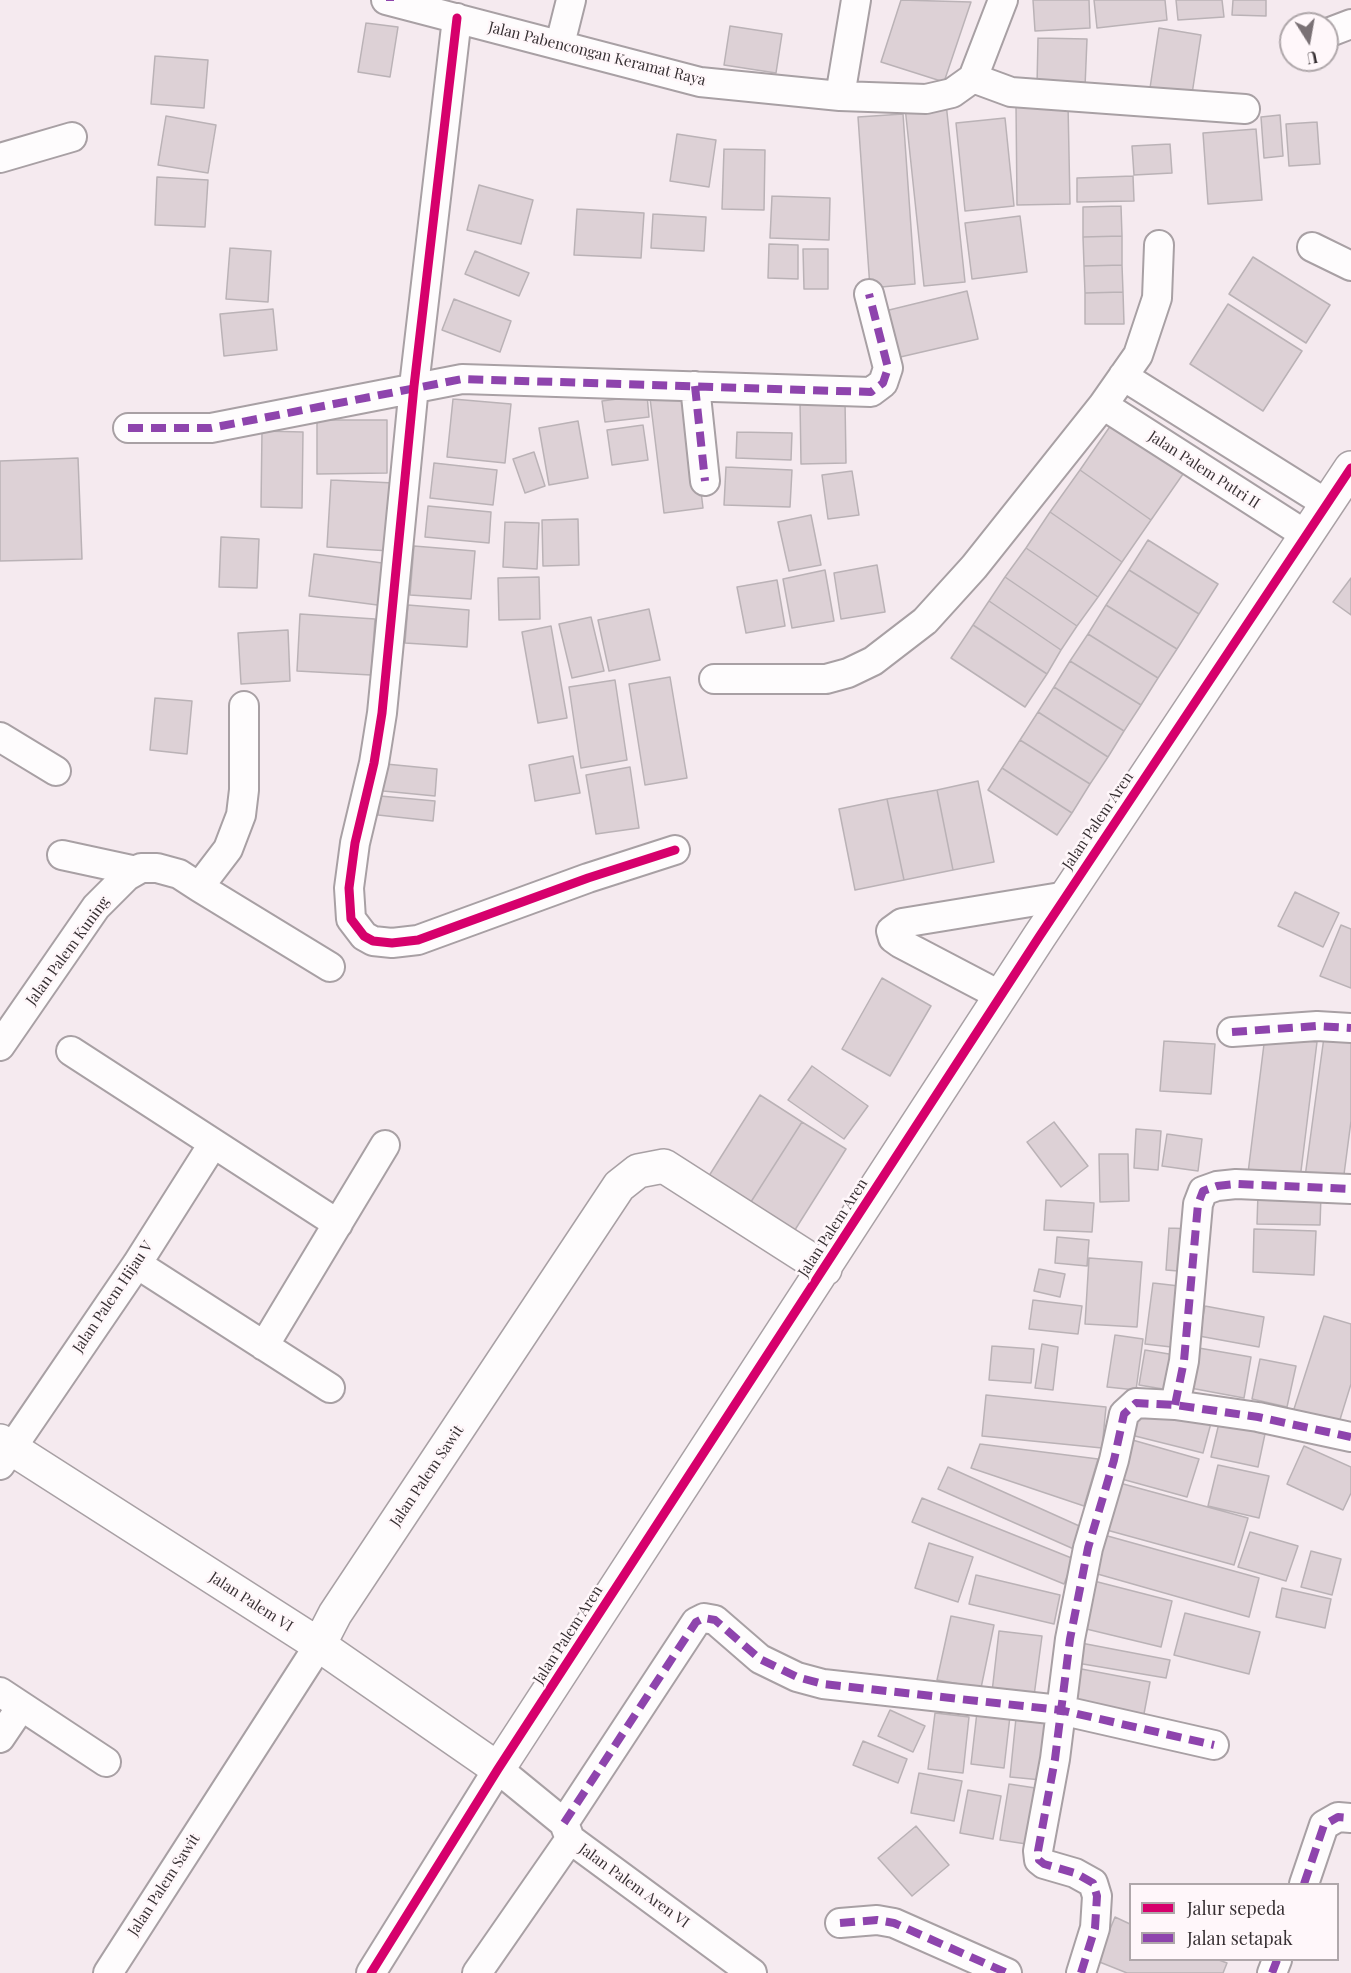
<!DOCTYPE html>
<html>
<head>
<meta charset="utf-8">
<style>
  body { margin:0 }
  #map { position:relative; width:1351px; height:1973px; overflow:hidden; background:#f5eaef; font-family:"Playfair Display",serif }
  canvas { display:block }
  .legend { position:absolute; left:1129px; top:1883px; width:210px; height:78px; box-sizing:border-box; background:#fff7fa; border:2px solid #afa7aa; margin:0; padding:8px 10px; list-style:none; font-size:18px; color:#373033 }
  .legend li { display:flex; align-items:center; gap:12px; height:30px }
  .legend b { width:30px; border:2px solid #afa7aa }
  .north { position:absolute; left:1279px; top:12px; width:60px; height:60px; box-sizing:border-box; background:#fff7fa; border:2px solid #afa7aa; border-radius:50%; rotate:169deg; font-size:16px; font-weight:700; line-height:24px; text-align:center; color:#373033 }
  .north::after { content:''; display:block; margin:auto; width:21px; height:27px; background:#7a7175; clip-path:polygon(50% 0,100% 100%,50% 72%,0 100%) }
</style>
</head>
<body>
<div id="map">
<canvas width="1351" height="1973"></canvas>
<ul class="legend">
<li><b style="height:8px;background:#d6006c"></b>Jalur sepeda</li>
<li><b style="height:8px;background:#8e44ad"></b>Jalan setapak</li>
</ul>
<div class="north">U</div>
</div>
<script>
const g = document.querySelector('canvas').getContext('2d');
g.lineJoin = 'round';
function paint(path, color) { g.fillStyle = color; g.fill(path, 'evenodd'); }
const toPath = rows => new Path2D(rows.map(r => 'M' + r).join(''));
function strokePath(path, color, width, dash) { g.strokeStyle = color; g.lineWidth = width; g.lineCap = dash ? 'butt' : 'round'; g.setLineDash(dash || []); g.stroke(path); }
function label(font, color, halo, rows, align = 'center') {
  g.font = font + ' "Playfair Display",serif'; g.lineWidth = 5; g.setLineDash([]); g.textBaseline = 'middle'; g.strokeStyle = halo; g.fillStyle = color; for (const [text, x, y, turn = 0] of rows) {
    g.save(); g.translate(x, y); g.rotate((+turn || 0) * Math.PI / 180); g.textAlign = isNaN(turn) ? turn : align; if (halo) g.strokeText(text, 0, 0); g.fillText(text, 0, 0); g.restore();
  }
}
const building = toPath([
  [901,0,971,2,944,82,881,62,901,0],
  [1033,0,1089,0,1090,28,1035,31,1033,0],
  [1094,0,1165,0,1167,20,1097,28,1094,0],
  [1176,0,1222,0,1224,17,1178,20,1176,0],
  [1233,0,1266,0,1266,16,1232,15,1233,0],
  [366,23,398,27,390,77,358,72,366,23],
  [730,26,782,34,776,73,724,65,730,26],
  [1159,28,1201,35,1192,94,1150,88,1159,28],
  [1038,38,1087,39,1085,87,1037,85,1038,38],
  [155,56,208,60,204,108,151,104,155,56],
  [946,103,965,282,924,286,905,107,946,103],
  [1068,104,1070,204,1017,205,1016,105,1068,104],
  [903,114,915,284,870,288,858,117,903,114],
  [1280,115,1283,156,1264,158,1261,117,1280,115],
  [166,116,216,125,208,173,158,165,166,116],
  [1005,118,1014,206,965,211,956,123,1005,118],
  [1317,122,1320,164,1289,166,1286,124,1317,122],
  [1256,129,1262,200,1208,204,1203,133,1256,129],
  [677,134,716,140,709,187,670,181,677,134],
  [1170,144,1172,173,1134,175,1132,146,1170,144],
  [724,149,765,150,764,210,722,209,724,149],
  [1133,176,1134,201,1077,202,1077,178,1133,176],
  [157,177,208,180,205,227,155,225,157,177],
  [479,185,533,200,521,244,467,230,479,185],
  [772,196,830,198,829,240,770,238,772,196],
  [1121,206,1122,236,1083,237,1083,207,1121,206],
  [577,209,644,213,641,258,574,255,577,209],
  [653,214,706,217,704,251,651,248,653,214],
  [1020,216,1027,272,972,279,965,223,1020,216],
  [1122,236,1122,265,1084,266,1083,237,1122,236],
  [769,244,798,245,798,279,768,278,769,244],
  [230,248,271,251,268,302,226,299,230,248],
  [803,249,828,249,828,289,804,289,803,249],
  [475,251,529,273,519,296,465,274,475,251],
  [1253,257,1330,305,1306,343,1229,294,1253,257],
  [1122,265,1123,292,1085,293,1084,266,1122,265],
  [967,291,978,339,896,358,885,311,967,291],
  [1123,292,1124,324,1085,324,1085,293,1123,292],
  [454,299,511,321,500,352,442,330,454,299],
  [1228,304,1302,351,1263,411,1190,364,1228,304],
  [273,309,277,350,224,356,220,314,273,309],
  [689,393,703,508,664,513,650,398,689,393],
  [647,395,649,417,605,422,602,401,647,395],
  [453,399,511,404,505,463,447,457,453,399],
  [800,401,845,401,846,463,801,464,800,401],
  [317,420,387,420,387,473,317,474,317,420],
  [578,421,588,478,549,485,539,428,578,421],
  [643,425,648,460,612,465,607,430,643,425],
  [1111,425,1183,474,1151,520,1080,470,1111,425],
  [262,431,303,432,302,508,261,507,262,431],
  [737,432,792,433,791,460,736,458,737,432],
  [534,452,545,486,525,493,513,459,534,452],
  [78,458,82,559,0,561,0,461,78,458],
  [434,463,497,470,493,505,430,498,434,463],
  [726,467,792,470,790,507,724,505,726,467],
  [1080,470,1151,520,1122,562,1050,512,1080,470],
  [852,471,859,515,828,519,822,475,852,471],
  [331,480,394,483,390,551,327,547,331,480],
  [428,506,491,512,489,543,425,537,428,506],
  [1050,512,1122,562,1098,597,1026,548,1050,512],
  [811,515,821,565,789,571,778,522,811,515],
  [578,519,579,565,543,566,542,520,578,519],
  [505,522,539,523,537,569,503,567,505,522],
  [221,537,259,539,257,588,219,587,221,537],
  [1148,540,1218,584,1199,614,1129,570,1148,540],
  [414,546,475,551,471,599,410,595,414,546],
  [1026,548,1098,597,1077,626,1005,577,1026,548],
  [314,554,390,564,385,606,309,596,314,554],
  [877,565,885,612,841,619,834,573,877,565],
  [825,570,834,621,792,628,783,579,825,570],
  [1129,570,1199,614,1177,649,1106,605,1129,570],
  [539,577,540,619,499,620,498,578,539,577],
  [1005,577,1077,626,1061,650,989,601,1005,577],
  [1351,578,1351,615,1333,602,1351,578],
  [777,580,785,626,746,633,737,587,777,580],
  [989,601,1061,650,1047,674,973,625,989,601],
  [408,605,469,610,467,647,405,643,408,605],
  [1106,605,1177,649,1158,678,1088,634,1106,605],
  [649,609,660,660,609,671,598,620,649,609],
  [300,614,375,619,371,675,297,671,300,614],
  [591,617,604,671,572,678,559,624,591,617],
  [973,625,1047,674,1025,707,951,658,973,625],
  [551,626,567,718,538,723,522,632,551,626],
  [288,630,290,681,241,684,238,633,288,630],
  [1088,634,1158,678,1141,705,1070,661,1088,634],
  [1070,661,1141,705,1124,731,1054,687,1070,661],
  [670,677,687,778,645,785,629,684,670,677],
  [615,680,627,760,581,768,569,687,615,680],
  [1054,687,1124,731,1108,757,1038,712,1054,687],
  [155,698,192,701,187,754,150,750,155,698],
  [1038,712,1108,757,1090,784,1020,740,1038,712],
  [1020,740,1090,784,1072,813,1002,768,1020,740],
  [573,756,580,793,535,801,529,765,573,756],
  [386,764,437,769,435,796,383,791,386,764],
  [630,767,639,828,596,834,586,775,630,767],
  [1002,768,1072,813,1057,835,988,790,1002,768],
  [978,781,994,862,953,870,937,790,978,781],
  [937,790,953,870,904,880,887,799,937,790],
  [380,796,435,801,433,821,378,815,380,796],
  [887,799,904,880,855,890,839,809,887,799],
  [1295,892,1339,913,1323,947,1278,926,1295,892],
  [1341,925,1351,929,1351,988,1320,976,1341,925],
  [882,978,931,1006,890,1076,842,1049,882,978],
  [1265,1036,1317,1042,1300,1179,1248,1173,1265,1036],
  [1324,1037,1351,1041,1351,1121,1343,1182,1305,1177,1324,1037],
  [1164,1041,1215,1044,1211,1094,1160,1091,1164,1041],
  [812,1066,868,1106,844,1139,788,1100,812,1066],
  [760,1095,802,1122,749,1205,707,1179,760,1095],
  [802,1122,846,1149,793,1233,749,1205,802,1122],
  [1054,1122,1088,1166,1061,1187,1027,1142,1054,1122],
  [1136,1129,1161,1131,1158,1170,1134,1168,1136,1129],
  [1167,1134,1202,1139,1198,1171,1162,1166,1167,1134],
  [1099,1154,1128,1154,1129,1201,1100,1202,1099,1154],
  [1258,1193,1321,1195,1320,1225,1257,1224,1258,1193],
  [1046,1200,1094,1203,1092,1232,1044,1230,1046,1200],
  [1169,1228,1193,1229,1190,1272,1166,1270,1169,1228],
  [1254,1229,1316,1231,1314,1275,1253,1272,1254,1229],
  [1057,1237,1089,1240,1087,1266,1055,1263,1057,1237],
  [1089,1258,1142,1262,1137,1327,1085,1324,1089,1258],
  [1039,1269,1065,1274,1060,1297,1034,1291,1039,1269],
  [1153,1283,1188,1287,1180,1348,1145,1344,1153,1283],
  [1033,1300,1082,1306,1078,1334,1029,1329,1033,1300],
  [1205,1306,1264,1317,1259,1347,1199,1336,1205,1306],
  [1324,1316,1351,1324,1351,1384,1338,1426,1293,1412,1324,1316],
  [1115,1335,1143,1339,1136,1390,1107,1387,1115,1335],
  [1042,1344,1058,1347,1053,1390,1035,1388,1042,1344],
  [992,1346,1034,1349,1031,1383,989,1380,992,1346],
  [1193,1347,1251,1357,1244,1398,1185,1387,1193,1347],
  [1145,1350,1181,1356,1175,1391,1139,1385,1145,1350],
  [1260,1359,1296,1366,1287,1407,1252,1399,1260,1359],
  [986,1395,1106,1407,1102,1448,982,1436,986,1395],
  [1139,1405,1211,1423,1203,1453,1131,1435,1139,1405],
  [1219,1423,1265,1434,1258,1467,1211,1457,1219,1423],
  [1129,1439,1199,1459,1187,1497,1118,1478,1129,1439],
  [980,1444,1098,1459,1084,1506,971,1468,980,1444],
  [1304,1446,1351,1467,1351,1493,1343,1510,1287,1484,1304,1446],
  [1218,1465,1269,1476,1259,1518,1208,1506,1218,1465],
  [948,1467,1086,1529,1076,1550,938,1489,948,1467],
  [1116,1482,1248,1518,1234,1565,1103,1529,1116,1482],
  [922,1498,1074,1559,1064,1584,912,1522,922,1498],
  [1250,1532,1298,1546,1286,1581,1238,1567,1250,1532],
  [1104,1535,1259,1578,1249,1617,1094,1573,1104,1535],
  [929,1543,973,1557,958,1602,915,1588,929,1543],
  [1311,1551,1341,1559,1332,1595,1301,1587,1311,1551],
  [976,1575,1060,1595,1054,1624,969,1604,976,1575],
  [1090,1580,1172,1601,1161,1647,1078,1627,1090,1580],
  [1282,1588,1331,1599,1325,1628,1276,1617,1282,1588],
  [1185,1613,1260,1632,1249,1674,1174,1655,1185,1613],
  [951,1616,994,1625,981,1688,937,1680,951,1616],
  [999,1631,1042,1636,1034,1696,992,1692,999,1631],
  [1081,1643,1170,1660,1166,1678,1077,1663,1081,1643],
  [1076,1668,1150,1682,1143,1719,1069,1705,1076,1668],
  [890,1710,925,1726,913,1752,878,1736,890,1710],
  [977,1712,1010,1716,1004,1768,971,1764,977,1712],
  [935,1713,969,1717,963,1773,928,1769,935,1713],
  [1016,1718,1047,1720,1042,1780,1010,1777,1016,1718],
  [863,1741,907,1759,898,1783,853,1765,863,1741],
  [919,1773,962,1781,954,1821,911,1813,919,1773],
  [1009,1784,1042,1789,1033,1845,1000,1840,1009,1784],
  [968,1790,1001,1796,993,1839,960,1833,968,1790],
  [916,1826,949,1865,912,1896,878,1858,916,1826],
  [1115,1917,1130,1924,1130,1960,1219,1960,1227,1963,1223,1973,1127,1973,1097,1961,1115,1917]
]);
paint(building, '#ddd1d6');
strokePath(building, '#bab2b6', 1.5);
const minor = toPath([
  [386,0,700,82,840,96,926,99,952,93,973,78,1003,0],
  [457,18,414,386,382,713,374,763,355,843,349,888,351,919,364,936,373,941,392,943,418,940,588,878,675,850],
  [1330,32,1351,24],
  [560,44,571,0],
  [973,78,1011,92,1245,109],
  [840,96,856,0],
  [0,158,72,137],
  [1312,247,1351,266],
  [1123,376,1327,504],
  [695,386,705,481],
  [1103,405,1306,535],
  [128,428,211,428,462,379,871,392,883,383,888,368,869,294],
  [714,679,826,679,848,673,873,661,925,621,974,567,1103,405,1138,355,1157,298,1159,245],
  [0,737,56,771],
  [62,855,136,871],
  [199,887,330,967],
  [1001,996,900,943,893,938,891,931,902,923,1067,896],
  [1232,1032,1317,1026,1351,1028],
  [0,1046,96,907,127,876,141,868,157,868,179,874,199,887,228,849,241,815,244,790,244,706],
  [71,1051,338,1224],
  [137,1264,330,1388],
  [264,1346,385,1145],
  [1175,1405,1184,1361,1198,1204,1203,1191,1217,1186,1236,1184,1351,1189],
  [0,1465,137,1264,213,1144],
  [0,1692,106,1762],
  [0,1738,21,1707],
  [564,1823,696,1622,704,1618,715,1620,760,1659,797,1677,823,1684,1060,1710,1214,1745],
  [1304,1884,1324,1825,1338,1817,1351,1818],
  [840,1923,877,1920,894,1923,1007,1973],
  [108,1973,319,1645],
  [371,1973,498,1769,564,1823,570,1839,752,1973],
  [477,1973,570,1839],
  [1081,1973,1095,1928,1097,1896,1093,1883,1075,1873,1044,1864,1039,1860,1038,1851,1055,1759,1070,1639,1088,1548,1114,1460,1124,1414,1136,1403,1175,1405,1258,1417,1351,1437],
  [1272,1973,1277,1960]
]);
const tertiary = toPath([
  [0,1441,319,1645,498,1769,1039,937,1351,468],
  [319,1645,335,1614,619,1186,638,1171,664,1166,825,1269]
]);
strokePath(minor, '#a8a0a4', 32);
strokePath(tertiary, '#a8a0a4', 36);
strokePath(minor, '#fefcfd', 28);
strokePath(tertiary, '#fefcfd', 33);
strokePath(toPath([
  [390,1,390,0],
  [695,386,705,481],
  [128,428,211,428,462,379,871,392,883,383,888,368,869,294],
  [1232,1032,1317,1026,1351,1028],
  [1175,1405,1184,1361,1198,1204,1203,1191,1217,1186,1236,1184,1351,1189],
  [564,1823,696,1622,704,1618,715,1620,760,1659,797,1677,823,1684,1060,1710,1214,1745],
  [1304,1884,1324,1825,1338,1817,1351,1818],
  [840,1923,877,1920,894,1923,1007,1973],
  [1081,1973,1095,1928,1097,1896,1093,1883,1075,1873,1044,1864,1039,1860,1038,1851,1055,1759,1070,1639,1088,1548,1114,1460,1124,1414,1136,1403,1175,1405,1258,1417,1351,1437],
  [1272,1973,1277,1960]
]), '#8e44ad', 8, [15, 8]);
strokePath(toPath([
  [457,18,414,386,382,713,374,763,355,843,349,888,351,919,364,936,373,941,392,943,418,940,588,878,675,850],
  [371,1973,498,1769,1039,937,1351,468]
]), '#d6006c', 9);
label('15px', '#373033', '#fff7fa', [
  ["Jalan Pabencongan Keramat Raya",597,54,14],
  ["Jalan Palem Putri II",1204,470,33],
  ["Jalan Palem Aren",1098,821,-56],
  ["Jalan Palem Kuning",68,951,-54],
  ["Jalan Palem Aren",833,1228,-57],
  ["Jalan Palem Hijau V",113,1297,-56],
  ["Jalan Palem Sawit",427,1476,-56],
  ["Jalan Palem VI",251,1602,33],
  ["Jalan Palem Aren",568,1635,-57],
  ["Jalan Palem Sawit",164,1885,-57],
  ["Jalan Palem Aren VI",634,1886,36]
]);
</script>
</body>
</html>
